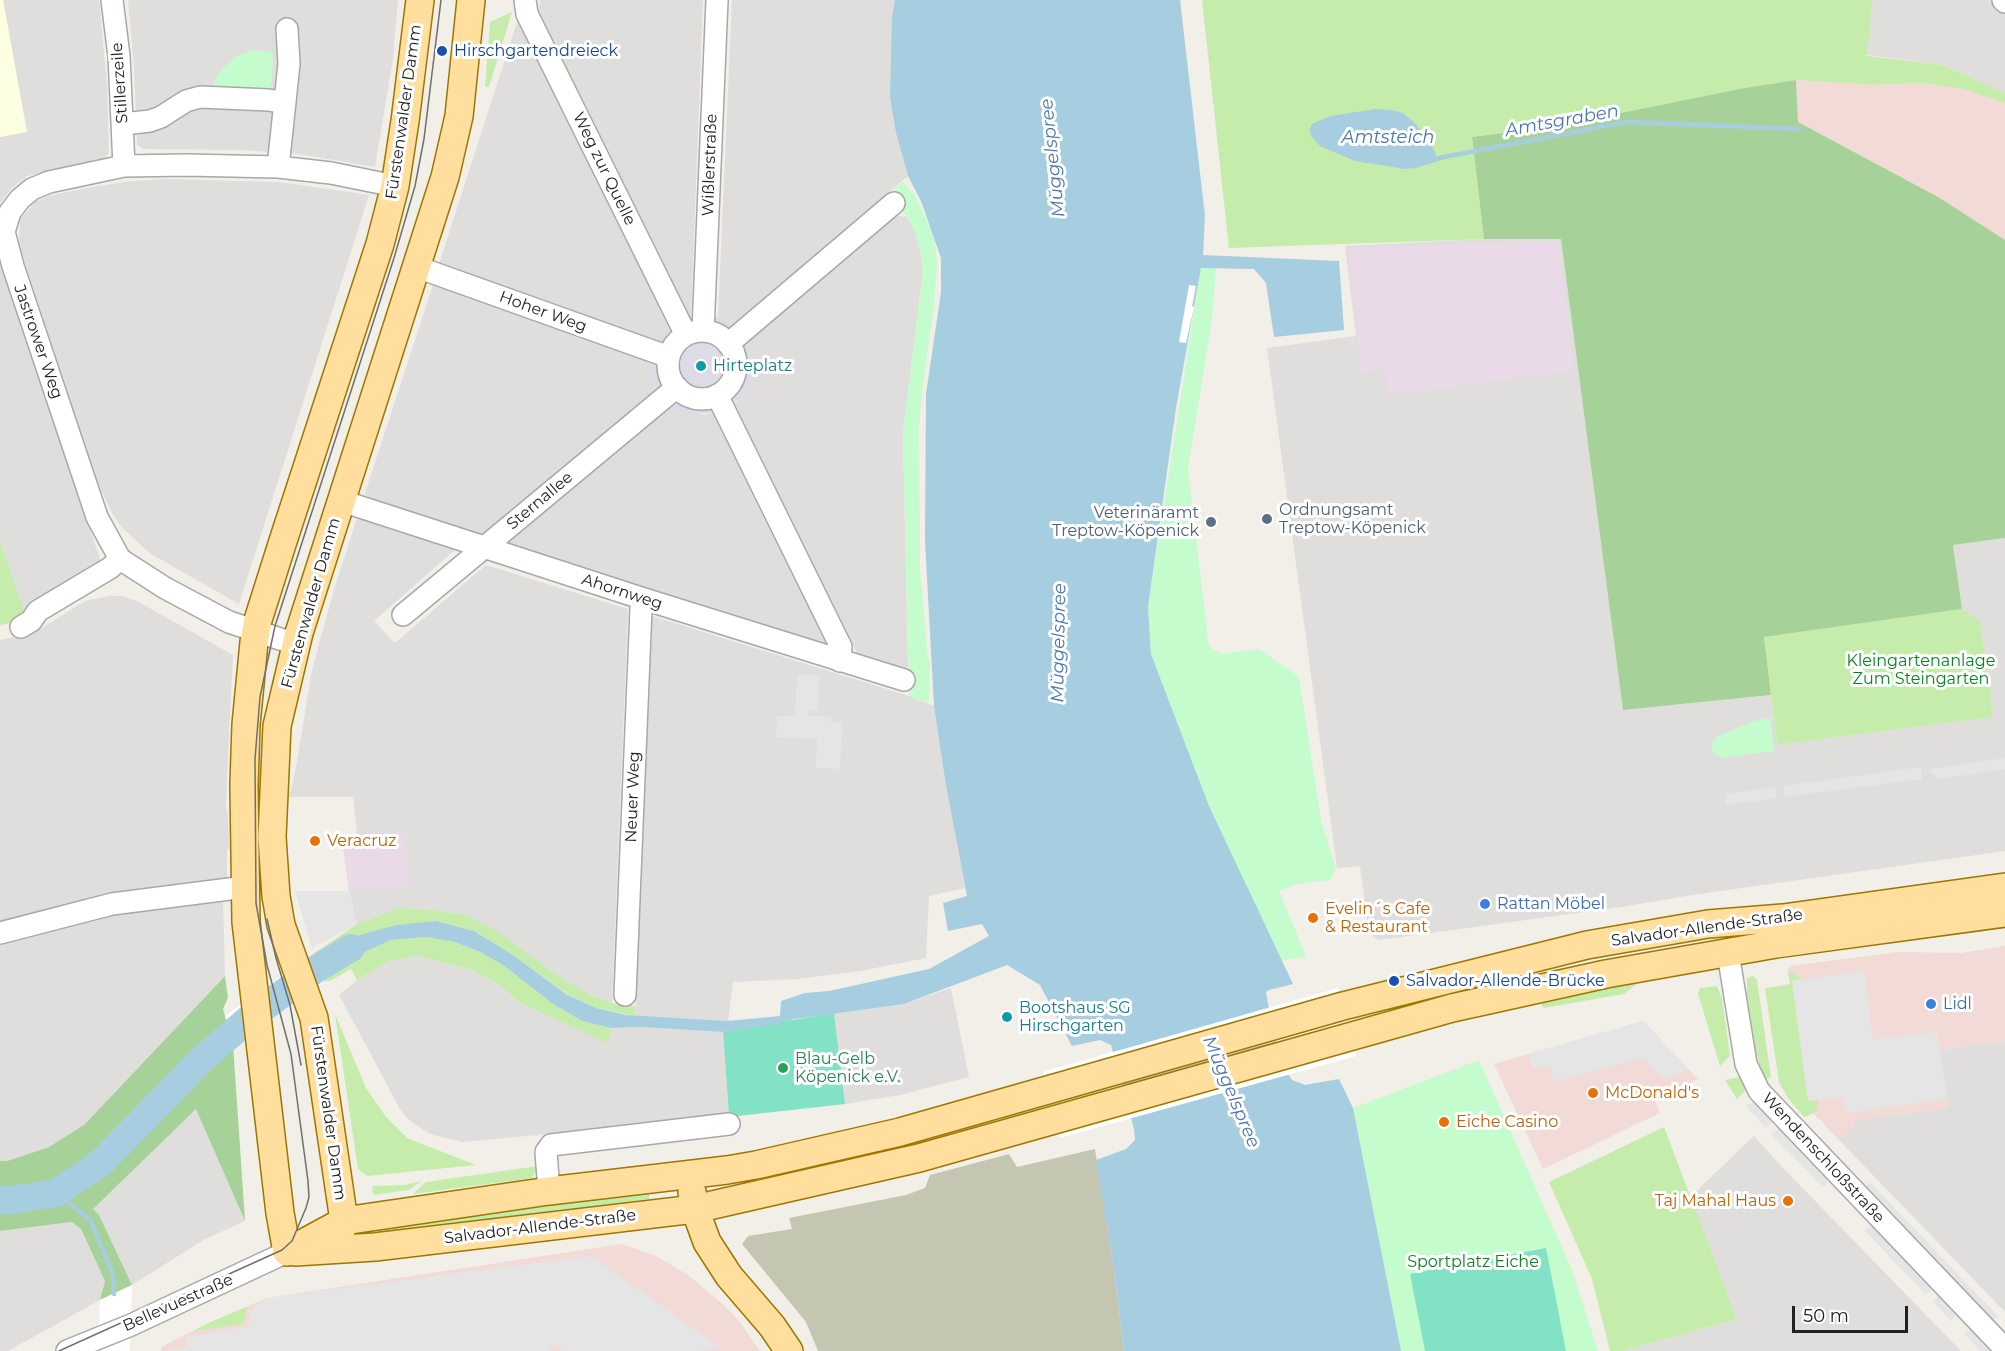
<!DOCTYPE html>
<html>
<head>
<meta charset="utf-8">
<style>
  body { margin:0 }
  #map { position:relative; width:2005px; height:1351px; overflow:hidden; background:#f1efe7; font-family:Montserrat,sans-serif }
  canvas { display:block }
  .scale { position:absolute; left:1792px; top:1306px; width:116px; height:27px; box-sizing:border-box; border:3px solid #212121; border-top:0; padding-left:8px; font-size:18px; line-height:21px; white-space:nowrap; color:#212121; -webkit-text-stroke:4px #fff; paint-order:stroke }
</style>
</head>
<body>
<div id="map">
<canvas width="2005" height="1351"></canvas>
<div class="scale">50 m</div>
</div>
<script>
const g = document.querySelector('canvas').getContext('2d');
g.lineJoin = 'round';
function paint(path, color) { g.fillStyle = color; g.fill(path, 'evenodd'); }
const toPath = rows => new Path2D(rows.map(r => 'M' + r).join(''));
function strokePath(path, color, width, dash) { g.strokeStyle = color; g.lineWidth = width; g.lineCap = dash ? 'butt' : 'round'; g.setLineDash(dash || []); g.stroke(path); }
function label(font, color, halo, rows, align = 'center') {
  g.font = font + ' Montserrat,sans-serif'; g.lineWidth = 6; g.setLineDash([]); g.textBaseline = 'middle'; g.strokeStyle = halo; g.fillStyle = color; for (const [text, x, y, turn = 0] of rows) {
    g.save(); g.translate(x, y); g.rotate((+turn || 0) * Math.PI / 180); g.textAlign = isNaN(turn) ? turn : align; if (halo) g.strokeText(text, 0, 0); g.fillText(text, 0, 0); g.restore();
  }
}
paint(toPath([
  [3,0,99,0,107,85,109,152,106,158,102,160,27,176,12,188,0,203,0,137,26,132],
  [128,0,398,0,393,58,375,167,299,154,243,150,143,149,137,145,134,67],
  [540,0,703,0,691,317,688,317,538,11],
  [732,0,895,0,892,16,896,133,908,176,732,325,718,317],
  [1449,0,1989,0,2005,11,2005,93,1943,65],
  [518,19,670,327,655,342,439,264],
  [167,179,279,182,369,195,239,604,151,554,122,528,112,513,96,479,19,245,20,220,35,202,48,196,81,189,131,181],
  [895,215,907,217,915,232,922,259,922,280,903,433,908,670,857,653,732,404,740,399,751,363,749,351,744,343],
  [1561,238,1623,710,1771,695,1777,745,1993,717,1980,622,1962,609,1953,545,2005,538,2005,851,1692,895,1621,907,1379,940,1369,934,1360,866,1337,868,1267,348,1356,336,1345,246,1484,239],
  [0,262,102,565,24,610,0,541],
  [434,282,651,360,655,391,481,536,373,502,365,493],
  [668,406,704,415,714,413,829,645,504,544],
  [357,518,456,549,374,621,395,643,486,565,628,609,612,1003,590,995,572,986,466,915,433,910,399,908,357,924,349,891,342,837,357,835,353,797,289,797,296,768,311,675,320,640,334,590],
  [109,596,122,596,137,601,233,655,227,776,226,808,228,815,229,849,227,850,227,882,223,897,225,976,84,1125,49,1147,7,1161,0,1161,0,640,32,634,85,601],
  [652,616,909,696,934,706,965,888,929,896,926,958,860,971,798,979,733,982,728,1021,635,1016],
  [418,956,469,969,498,984,520,1003,609,1043,611,1028,641,1027,723,1032,729,1117,463,1142,433,1135,423,1130,407,1118,400,1109,339,995,357,980,389,961],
  [951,988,969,1077,900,1095,845,1104,834,1013,904,1004],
  [2005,1041,2005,1312,1839,1140,1853,1127,1855,1120,1948,1108,1940,1050],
  [196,1108,245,1221,205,1239,132,1285,99,1215,92,1209],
  [1754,1136,1785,1170,1961,1351,1623,1351,1737,1319,1690,1197],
  [72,1222,81,1229,105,1281,100,1300,8,1351,0,1351,0,1231]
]), '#dfdedd');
paint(toPath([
  [1796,80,1874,85,1924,83,1963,89,2005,103,2005,240,1940,199,1798,122],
  [2005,946,2005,1041,1940,1050,1948,1108,1855,1120,1853,1127,1839,1140,1804,1103,1775,986,1790,984,1788,969,1791,966,1897,952,1961,953],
  [1643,1021,1698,1079,1655,1101,1660,1113,1543,1169,1494,1064],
  [622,1244,656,1256,688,1275,724,1305,740,1322,760,1351,161,1351,161,1347,213,1321,267,1298]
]), '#f2dad6');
paint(toPath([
  [1558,241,1574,371,1389,395,1385,370,1362,372,1347,248],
  [404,833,409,886,349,891,342,837]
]), '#ead9e6');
paint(toPath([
  [0,0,3,0,27,132,0,137]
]), '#fcffe2');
paint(toPath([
  [1095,1149,1115,1276,1124,1351,818,1351,806,1322,742,1244,748,1236,792,1229,789,1218,906,1195,925,1188,930,1175,1009,1154,1017,1167]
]), '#c5c6b2');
paint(toPath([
  [1202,0,1872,0,1867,56,1943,65,2005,93,2005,103,1963,89,1924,83,1874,85,1796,80,1744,88,1557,126,1472,137,1484,239,1229,248],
  [512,12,489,87,485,87,490,22],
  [0,541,24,610,14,622,0,625],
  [1962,609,1980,621,1993,717,1777,745,1764,637],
  [399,908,433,910,466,915,499,932,552,972,590,995,612,1003,635,1006,635,1016,596,1008,567,994,513,955,474,931,436,921,359,935,316,962,313,954,357,924],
  [427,937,455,942,480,952,503,965,553,1004,582,1021,611,1028,609,1044,520,1003,498,984,469,969,418,956,389,961,357,980,351,969,330,981,325,981,321,972,391,940],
  [1788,971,1803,979,1792,981,1808,1101,1818,1100,1817,1110,1814,1113,1804,1117,1788,1098,1779,1082,1765,988,1790,985],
  [1753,976,1757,980,1771,1077,1765,1080,1755,1050,1747,996,1747,978],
  [1643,979,1624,994,1543,1008,1541,1001],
  [1717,986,1722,999,1730,1056,1720,1066,1698,994,1700,988],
  [335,1014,366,1088,386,1117,407,1138,476,1165,367,1176,358,1169],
  [1739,1077,1747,1089,1737,1099,1725,1080],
  [1664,1127,1737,1319,1623,1351,1610,1351,1592,1279,1549,1182],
  [538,1166,532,1178,413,1194,426,1182],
  [421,1181,409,1190,373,1195,372,1186,405,1185],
  [649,1190,649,1199,378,1236,376,1224],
  [247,1307,244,1324,193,1331,213,1321]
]), '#c6ecac');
paint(toPath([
  [1796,80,1798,122,1938,197,2005,240,2005,538,1953,545,1962,609,1764,637,1771,695,1623,710,1561,239,1484,239,1472,137,1557,126,1744,88],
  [225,976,228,998,223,1009,233,1044,245,1221,196,1109,93,1209,99,1215,132,1285,100,1300,105,1281,81,1229,72,1222,0,1231,0,1161,7,1161,49,1147,84,1125]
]), '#a6d29a');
paint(toPath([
  [252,50,273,52,271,95,207,93,222,69,236,56],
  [903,182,916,197,935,239,937,264,934,306,922,391,919,428,920,567,928,659,930,659,929,703,909,696,903,433,922,280,922,259,915,232,907,217,889,193],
  [1201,267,1216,268,1212,319,1188,469,1208,641,1211,648,1222,654,1259,649,1299,677,1321,820,1336,869,1330,880,1297,884,1279,891,1306,956,1281,961,1209,806,1151,654,1148,607],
  [1770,718,1774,751,1722,758,1714,754,1711,745,1717,737,1750,722],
  [1479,1060,1572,1270,1598,1351,1401,1351,1353,1108]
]), '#c4fccd');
paint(toPath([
  [834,1013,845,1104,729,1117,723,1032],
  [1546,1248,1566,1351,1425,1351,1410,1274]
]), '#83e2c6');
paint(toPath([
  [797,675,820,675,818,711,809,711,808,716,831,717,831,722,842,722,840,769,816,768,817,739,776,737,777,716,795,716],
  [2005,758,2005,769,1939,779,1930,772,1930,769],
  [1921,767,1922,779,1785,797,1783,786],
  [1775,787,1777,798,1726,805,1725,794],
  [295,891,349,891,357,924,312,948],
  [1864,971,1873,1040,1937,1032,1947,1099,1846,1113,1843,1097,1808,1101,1792,981],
  [1643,1021,1688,1069,1665,1080,1643,1058,1554,1082,1550,1066,1534,1069,1528,1054],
  [1757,1102,1774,1120,1766,1128,1745,1105],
  [1780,1126,1831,1179,1823,1187,1771,1134],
  [1870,1182,1998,1316,1991,1323,1862,1189],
  [1873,1223,1934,1287,1926,1295,1865,1231],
  [591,1256,721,1348,700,1351,563,1351,554,1344,549,1351,167,1351,187,1347,186,1336,248,1327,250,1314,255,1306,267,1298],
  [1941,1293,1959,1312,1951,1321,1933,1301],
  [1972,1326,1996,1351,1980,1351,1964,1334]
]), '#e5e5e5');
paint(toPath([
  [688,317,718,317,724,320,732,325,749,351,751,373,749,383,740,399,714,413,690,414,674,410,668,406,655,391,651,360,655,342,670,327]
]), '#dcdbe7');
paint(toPath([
  [895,0,1180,0,1205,216,1203,255,1339,261,1344,330,1274,337,1266,283,1254,269,1201,268,1176,408,1148,607,1151,654,1209,806,1293,984,1269,990,1266,992,1274,1036,1287,1072,1292,1080,1305,1085,1339,1079,1353,1108,1401,1351,1124,1351,1115,1276,1096,1160,1126,1149,1135,1140,1134,1129,1111,1045,1100,1040,1072,1046,1040,985,1007,965,904,1004,795,1019,773,1025,723,1032,641,1027,611,1028,582,1021,553,1004,503,965,480,952,455,942,427,937,391,940,321,972,316,962,359,935,397,925,436,921,474,931,513,955,566,994,596,1008,626,1015,728,1021,780,1016,781,1001,805,993,829,991,929,969,989,936,982,924,948,931,943,903,967,896,946,785,934,706,925,541,926,394,941,292,941,258,921,201,908,176,896,133,890,97,892,16],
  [1376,109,1392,110,1403,113,1414,122,1431,144,1439,161,1416,168,1405,169,1355,161,1320,146,1311,136,1310,128,1312,124,1330,116]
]), '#a6cee0');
paint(toPath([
  [1189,285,1196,286,1192,306,1194,307,1186,343,1179,342],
  [313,954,325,981,233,1044,225,1016],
  [1338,988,1347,1021,1052,1104,1043,1072],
  [1347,1024,1356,1056,1060,1138,1051,1106],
  [132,1285,130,1351,98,1351,100,1300]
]), '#fff');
strokePath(toPath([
  [1439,158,1626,122,1799,129],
  [56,1193,90,1219,113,1274,114,1294]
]), '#a6cee0', 4.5);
strokePath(toPath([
  [0,1200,12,1200,56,1193,102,1162,200,1061,252,1016,316,969,351,948]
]), '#a6cee0', 28);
const minor = toPath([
  [112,0,119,56,124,166],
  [525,0,527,14,686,335],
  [2003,0,2005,2],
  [123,124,150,121,161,117,186,101,200,97,269,100,285,103],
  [278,167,289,64,287,29],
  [417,267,669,357],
  [703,331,717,0],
  '668 365a34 34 0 1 1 68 0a34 34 0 1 1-68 0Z',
  [728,344,894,203],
  [717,395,841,647,840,661],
  [342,501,644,599,904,680],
  [403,615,677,387],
  [21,627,31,621,38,611,110,568,120,559],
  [295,644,229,622,165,588,120,559,97,517,13,266,4,232,10,212,20,199,32,189,49,182,124,166,187,165,278,167,331,173,395,186],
  [0,933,112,904,245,887],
  [1728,953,1746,1064,1759,1091,2005,1349],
  [625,995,641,608,644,599],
  [549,1191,546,1152,551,1145,729,1124],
  [67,1351,131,1325,287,1252]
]);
const major = toPath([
  [692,1192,695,1209,707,1242,729,1276,772,1326,789,1351],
  [339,1237,344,1221,314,1018,281,925,276,896,272,837,277,726,299,633,445,177,459,116,471,0],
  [287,1252,344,1221,549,1191,727,1170,756,1165,900,1132,1343,1006,1587,945,1708,924,1783,918,2005,887],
  [287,1252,280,1213,246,922,244,785,246,725,254,642,258,620,283,541,380,244,395,186,405,121,420,0],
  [295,1252,375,1247,695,1209,919,1158,1452,1008,1606,974,1776,944,2005,913]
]);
strokePath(minor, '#a8a8a8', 24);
strokePath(major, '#9d7700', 30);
strokePath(minor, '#fff', 21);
strokePath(major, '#ffde9e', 27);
strokePath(toPath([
  [267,919,276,958,290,1005,301,1065],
  [59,1351,282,1250,292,1241,306,1208,309,1197,308,1181,291,1054,267,965,256,903,255,759,260,697,275,626,394,258,415,186,424,139,441,0]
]), '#6f6f6f', 1.5);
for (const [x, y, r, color] of [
  [442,51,6,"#1a4fb4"],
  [701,366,6,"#0f9aa8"],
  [1267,519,6,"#5c6f8a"],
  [1211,522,6,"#5c6f8a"],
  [315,841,6,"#e8710a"],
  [1485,904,6,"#3f7fe0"],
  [1313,918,6,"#e8710a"],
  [1394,981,6,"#1a4fb4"],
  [1931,1004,6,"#3f7fe0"],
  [1007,1017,6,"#0f9aa8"],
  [783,1068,6,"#2e9e5b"],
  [1593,1093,6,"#e8710a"],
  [1444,1122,6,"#e8710a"],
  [1788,1201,6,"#e8710a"]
]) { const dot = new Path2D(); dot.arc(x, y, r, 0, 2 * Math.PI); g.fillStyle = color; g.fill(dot); strokePath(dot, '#fff', 2); }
label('16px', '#164399', '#fff', [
  ["Hirschgartendreieck",454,51],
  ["Salvador-Allende-Brücke",1406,981]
], 'left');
label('16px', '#212121', '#fff', [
  ["Stillerzeile",120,83,-94],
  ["Fürstenwalder Damm",404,112,-82],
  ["Wißlerstraße",710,165,-88],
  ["Weg zur Quelle",604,169,64],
  ["Hoher Weg",543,312,20],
  ["Jastrower Weg",38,342,71],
  ["Sternallee",540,501,-40],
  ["Ahornweg",622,592,18],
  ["Fürstenwalder Damm",311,603,-74],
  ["Neuer Weg",633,797,-88],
  ["Salvador-Allende-Straße",1707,928,-8],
  ["Fürstenwalder Damm",328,1113,82],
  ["Wendenschloßstraße",1823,1158,47],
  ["Salvador-Allende-Straße",540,1227,-7],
  ["Bellevuestraße",178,1303,-24]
]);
label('16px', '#0d838f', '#fff', [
  ["Hirteplatz",713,366],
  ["Bootshaus SG",1019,1008],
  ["Hirschgarten",1019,1026]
], 'left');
label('16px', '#4e5e75', '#fff', [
  ["Ordnungsamt",1279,510],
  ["Treptow-Köpenick",1279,528],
  ["Veterinäramt",1199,513,"right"],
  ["Treptow-Köpenick",1199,531,"right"]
], 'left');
label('16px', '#08851e', '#fff', [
  ["Kleingartenanlage",1921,661],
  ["Zum Steingarten",1921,679],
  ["Sportplatz Eiche",1473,1262]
]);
label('16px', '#c56008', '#fff', [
  ["Veracruz",327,841],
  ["Evelin´s Cafe",1325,909],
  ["& Restaurant",1325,927],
  ["McDonald's",1605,1093],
  ["Eiche Casino",1456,1122],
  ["Taj Mahal Haus",1776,1201,"right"]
], 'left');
label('16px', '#366cbe', '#fff', [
  ["Rattan Möbel",1497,904],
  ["Lidl",1943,1004]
], 'left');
label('16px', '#27864d', '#fff', [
  ["Blau-Gelb",795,1059],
  ["Köpenick e.V.",795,1077]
], 'left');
label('italic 18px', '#4875b5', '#fff', [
  ["Amtsgraben",1562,121,-10],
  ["Amtsteich",1388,138],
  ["Müggelspree",1053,158,-96],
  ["Müggelspree",1059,643,-89],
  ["Müggelspree",1231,1092,67]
]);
</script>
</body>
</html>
